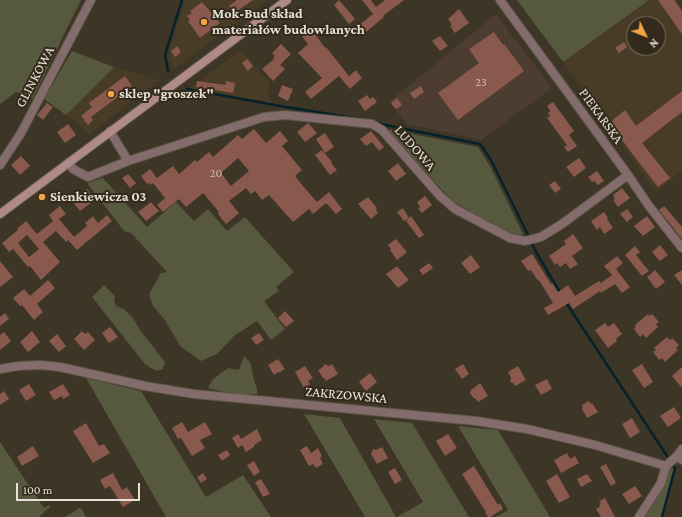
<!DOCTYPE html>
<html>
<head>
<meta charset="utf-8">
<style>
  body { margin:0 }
  #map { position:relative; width:682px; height:517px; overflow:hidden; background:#3d3525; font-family:"Crimson Pro",serif }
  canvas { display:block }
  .north { position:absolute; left:626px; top:16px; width:40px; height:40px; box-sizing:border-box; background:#332a1b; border:1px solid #7b7366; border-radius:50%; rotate:133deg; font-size:11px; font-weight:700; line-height:16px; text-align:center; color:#e6e0d6 }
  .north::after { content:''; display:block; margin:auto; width:14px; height:18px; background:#f6a247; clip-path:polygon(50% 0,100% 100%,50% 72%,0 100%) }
  .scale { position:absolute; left:16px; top:483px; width:124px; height:18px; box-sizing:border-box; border:2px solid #e6e0d6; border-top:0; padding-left:5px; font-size:12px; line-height:14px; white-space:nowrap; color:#e6e0d6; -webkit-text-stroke:3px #332a1b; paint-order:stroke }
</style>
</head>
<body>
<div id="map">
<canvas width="682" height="517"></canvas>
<div class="north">N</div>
<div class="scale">100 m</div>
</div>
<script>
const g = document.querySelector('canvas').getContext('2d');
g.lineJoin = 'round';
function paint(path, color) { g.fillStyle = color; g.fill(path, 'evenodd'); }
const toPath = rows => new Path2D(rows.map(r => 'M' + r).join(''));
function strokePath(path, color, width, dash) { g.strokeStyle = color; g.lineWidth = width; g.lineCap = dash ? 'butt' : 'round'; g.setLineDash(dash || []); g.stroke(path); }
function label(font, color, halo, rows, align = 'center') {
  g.font = font + ' "Crimson Pro",serif'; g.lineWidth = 4; g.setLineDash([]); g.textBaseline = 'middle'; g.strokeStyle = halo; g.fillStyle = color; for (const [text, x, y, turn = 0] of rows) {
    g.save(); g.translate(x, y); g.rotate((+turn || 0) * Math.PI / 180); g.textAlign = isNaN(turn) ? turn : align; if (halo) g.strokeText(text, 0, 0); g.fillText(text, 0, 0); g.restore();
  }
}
paint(toPath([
  [185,0,268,0,172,71,169,52],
  [649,0,676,0,682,9,682,171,656,192,563,62],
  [634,24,658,24,658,48,634,48],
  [241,50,270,83,268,95,273,105,188,89],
  [114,67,159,80,90,134,66,115]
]), '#483c26');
paint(toPath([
  [496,14,552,88,481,140,407,124,389,102]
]), '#4c3d30');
paint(toPath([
  [0,0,81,0,33,98,16,92,0,104],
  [517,0,649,0,563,62],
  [72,51,114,67,66,115,44,99],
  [387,129,478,147,491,168,523,234,520,236,510,234,455,203,442,190],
  [103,178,147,227,176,202,194,221,208,209,227,231,245,217,294,272,276,287,279,291,264,301,285,329,271,340,257,321,234,336,217,354,201,361,180,346,165,320,153,306,149,294,161,273,167,272,131,233,124,231,87,183],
  [104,285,115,296,114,300,116,306,124,309,133,318,140,330,165,362,163,369,157,371,151,368,145,364,92,297],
  [244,356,250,362,254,380,257,388,257,394,233,394,208,388,213,379,228,368,239,370],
  [86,378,141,391,206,497,243,475,271,517,166,517],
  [304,414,340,418,396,517,365,517],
  [374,419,412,423,469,517,397,517,423,502],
  [458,426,498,430,550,517,496,517,508,510],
  [0,442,44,508,49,505,50,507,39,517,0,517],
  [670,468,674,469,661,517,642,517],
  [79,508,81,508,86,517,64,517,72,513]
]), '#56593e');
strokePath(toPath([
  [168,71,165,55,182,0],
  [187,89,286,107,360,119],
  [377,123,400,128,480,144,491,160,528,235],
  [532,244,536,252,561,294],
  [565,301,667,456],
  [662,517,675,468,673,465]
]), '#03222b', 2.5);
paint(toPath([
  [237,0,253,0,234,13,229,6],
  [339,0,355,19,349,24,334,5],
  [362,0,371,0,376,7,385,0,404,0,383,16,384,17,366,32,360,24,373,14],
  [658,0,674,0,682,11,682,34],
  [202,2,220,23,200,38,188,21,190,20,187,16,192,13,190,11],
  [459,9,469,23,455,33,450,26,452,25,448,19],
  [307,26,314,35,315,34,325,48,326,47,349,76,356,70,362,78,350,89,339,76,311,99,305,92,322,78,298,53,308,44,299,32],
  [494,32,503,45,504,44,524,71,458,120,438,93,479,63,469,49],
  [440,36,448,46,440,51,432,41],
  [624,42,627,47,619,53,615,48],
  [281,44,291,54,280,65,285,69,273,81,262,69,274,59,273,58,275,56,272,53],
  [177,46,181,52,175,57,171,51],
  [247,59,253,66,248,71,242,63],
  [125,76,132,86,91,117,93,120,88,125,81,116,92,107,89,103],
  [197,81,226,85,226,81,235,83,233,93,196,87],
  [282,85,293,89,288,101,278,96],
  [421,86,424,92,414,99,410,93],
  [682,91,682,112,642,143,670,178,658,187,631,152,612,126,613,120,625,110,636,126],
  [367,95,370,99,373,97,377,102,365,111,358,101],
  [397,98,402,105,396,109,391,103],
  [553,102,574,131,569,135,577,146,568,152,564,147,567,145,547,118,550,116,548,113,550,111,547,106],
  [47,103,53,107,43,120,37,115],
  [308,123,317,133,305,142,297,132],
  [68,124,76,135,65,143,57,132],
  [254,129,266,143,280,131,288,141,282,146,302,170,295,176,303,186,317,202,329,192,342,209,336,214,326,203,313,214,309,209,293,222,269,195,262,200,255,191,251,194,246,188,229,201,239,213,226,224,218,214,219,212,203,193,186,207,179,199,163,212,157,205,165,198,153,183,150,185,149,183,147,184,141,176,150,169,157,178,173,166,179,174,195,160,197,162,209,152,213,157,238,135,242,139],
  [238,158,249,171,231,186,221,173],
  [371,131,384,147,379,151,372,142,366,146,360,139],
  [325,133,334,147,325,153,316,139],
  [322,150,332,162,331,163,337,170,330,175,315,155],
  [21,156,30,166,20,175,11,165],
  [579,158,586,168,574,177,566,167],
  [398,163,406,174,396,181,388,171],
  [597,171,604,181,598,185,594,181,592,182,588,177],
  [128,174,136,183,130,188,122,178],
  [555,181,561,189,555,193,549,185],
  [622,188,630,198,618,207,613,200,615,199,613,195],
  [87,189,95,200,80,211,72,201],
  [425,196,432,205,422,213,418,208,420,207,417,202],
  [368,197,377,208,376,210,378,213,371,219,358,204],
  [151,202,159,211,146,221,138,212],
  [60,206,66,214,59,219,74,237,87,226,85,223,93,216,98,223,107,215,112,221,77,250,68,240,66,242,56,231,43,242,60,262,41,280,30,266,28,267,13,249,9,252,2,243,18,230,17,229,26,221,37,234,53,221,49,215],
  [27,235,39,249,29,257,18,243],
  [664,206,682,227,682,239,659,210],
  [403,208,409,218,404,221,397,212],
  [627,209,633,217,627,222,620,214],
  [604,212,608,218,607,219,613,228,604,234,600,227,597,230,591,221],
  [411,216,424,235,419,238,406,221],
  [647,216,655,227,643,236,634,226],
  [573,234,583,248,572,256,578,264,570,269,566,263,560,267,557,263,555,265,549,256,566,244,564,241],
  [396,239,407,252,397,260,390,250,391,249,388,245],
  [660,245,668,255,660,261,652,252],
  [635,246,640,252,636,255,649,271,642,276,625,255],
  [532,254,551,284,552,283,558,292,568,285,575,296,599,281,601,283,612,275,604,266,617,256,623,263,616,269,630,287,622,293,615,284,601,293,600,291,573,309,569,303,548,315,544,308,553,303,539,280,538,281,531,270,528,271,521,261],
  [471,255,480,267,470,274,461,263],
  [0,261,13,277,0,287],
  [429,263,433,268,423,275,419,270],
  [397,266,409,280,398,288,386,274],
  [655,270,665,282,656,289,647,277],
  [682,270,682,285,674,275],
  [48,280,55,288,37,304,43,312,34,320,22,305,20,306,13,298,24,289,30,296],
  [285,311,294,321,286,327,278,318],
  [5,313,9,319,0,326,0,317],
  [648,314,649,316,652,314,659,322,656,324,658,327,646,338,643,334,640,337,634,329,636,326,635,325],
  [605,323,608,327,614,323,622,334,616,339,617,341,608,348,595,330],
  [110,327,118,337,109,343,102,333],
  [32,331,40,342,28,352,20,342],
  [82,331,85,334,88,332,95,340,84,350,74,339],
  [4,332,11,341,0,350,0,335],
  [259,333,264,340,256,345,251,338],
  [57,334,66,346,59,352,49,341],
  [667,337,670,340,672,338,679,345,676,348,678,350,665,362,662,358,659,360,653,352,656,350,654,348],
  [278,359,285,369,278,373,278,372,274,375,268,365],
  [324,364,329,366,332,364,338,374,326,381,324,378,323,378,318,370,323,367],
  [463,364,469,374,462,379,455,369],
  [642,364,653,382,644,388,632,370],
  [305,366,313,378,308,381,310,384,304,388,295,372],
  [518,366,526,380,515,386,513,383,510,382,511,378,508,372],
  [682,367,682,388,672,376],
  [370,373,377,382,366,391,359,382],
  [547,379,552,389,541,395,535,385],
  [480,383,488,396,478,402,475,398,474,399,470,393,471,390],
  [29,384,36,395,26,401,19,390],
  [63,384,70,395,63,399,62,396,54,400,49,392],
  [4,391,9,399,0,405,0,394],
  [589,401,591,404,592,403,598,412,587,418,582,409,583,408,582,405],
  [674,407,681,418,668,427,660,416],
  [632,418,640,432,630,438,622,424],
  [182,422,188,432,205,422,212,434,200,440,205,448,192,456,181,438,178,439,172,428],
  [86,423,99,446,104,444,110,453,93,463,73,431],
  [257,429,262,440,254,445,255,446,246,452,242,445,238,448,232,438,238,434,241,439],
  [448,434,457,448,445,456,436,441],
  [33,446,39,456,22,466,17,457],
  [307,446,311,453,318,448,322,456,320,458,323,464,316,468,313,464,309,466,300,450],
  [382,447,388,458,377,464,371,454,373,449,376,450],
  [227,450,230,455,222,461,218,455],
  [567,453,570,459,575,456,579,463,561,473,554,460],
  [254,461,260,472,254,476,247,465],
  [606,464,616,483,611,486,600,467],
  [474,466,498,505,500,503,503,509,490,517,488,517,485,512,486,512,462,474],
  [395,468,402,480,395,484,388,472],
  [113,473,122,490,127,487,135,500,123,507,110,486,105,489,100,480],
  [203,473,207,479,201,483,197,477],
  [557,474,570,497,559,503,546,481],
  [587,474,592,481,581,487,577,479],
  [261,479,270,494,263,497,255,482],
  [635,486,642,496,629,504,622,494],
  [605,498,615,517,601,517,596,509,600,507,599,505,601,504,599,501]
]), '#89594d');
const street = toPath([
  [500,0,628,175,649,206,682,248],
  [110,131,128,161,264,117,285,115,372,124,382,130,440,196,455,209,510,238,525,241,541,237,562,224,628,175],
  [68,163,73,169,88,177,128,161],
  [0,165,21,133,91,0],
  [0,369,18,366,40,365,60,367,145,386,194,394,476,421,527,429,595,445,666,466,677,456,682,460],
  [677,456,682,449],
  [639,517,661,483,666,466]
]);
const secondary = toPath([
  [0,214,287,0]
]);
strokePath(street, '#5b5445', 10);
strokePath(secondary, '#5b5445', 10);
strokePath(street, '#846c6c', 8);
strokePath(secondary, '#af8a8a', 8);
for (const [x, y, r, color] of [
  [204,22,4,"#f6a247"],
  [111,94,4,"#f6a247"],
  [42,197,4,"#f6a247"]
]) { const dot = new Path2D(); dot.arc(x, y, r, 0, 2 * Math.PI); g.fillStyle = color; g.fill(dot); strokePath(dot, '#332a1b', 1.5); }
label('12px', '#cfbeb4', null, [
  ["23",481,82],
  ["20",216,173]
]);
label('bold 14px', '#e6e0d6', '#332a1b', [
  ["Mok-Bud skład",212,14],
  ["materiałów budowlanych",212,30],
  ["sklep \"groszek\"",119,94],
  ["Sienkiewicza 03",50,197]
], 'left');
label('14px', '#e6e0d6', '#332a1b', [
  ["GLINKOWA",35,77,-62],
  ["PIEKARSKA",601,116,54],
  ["LUDOWA",415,148,49],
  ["ZAKRZOWSKA",346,395,5]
]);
</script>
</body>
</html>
